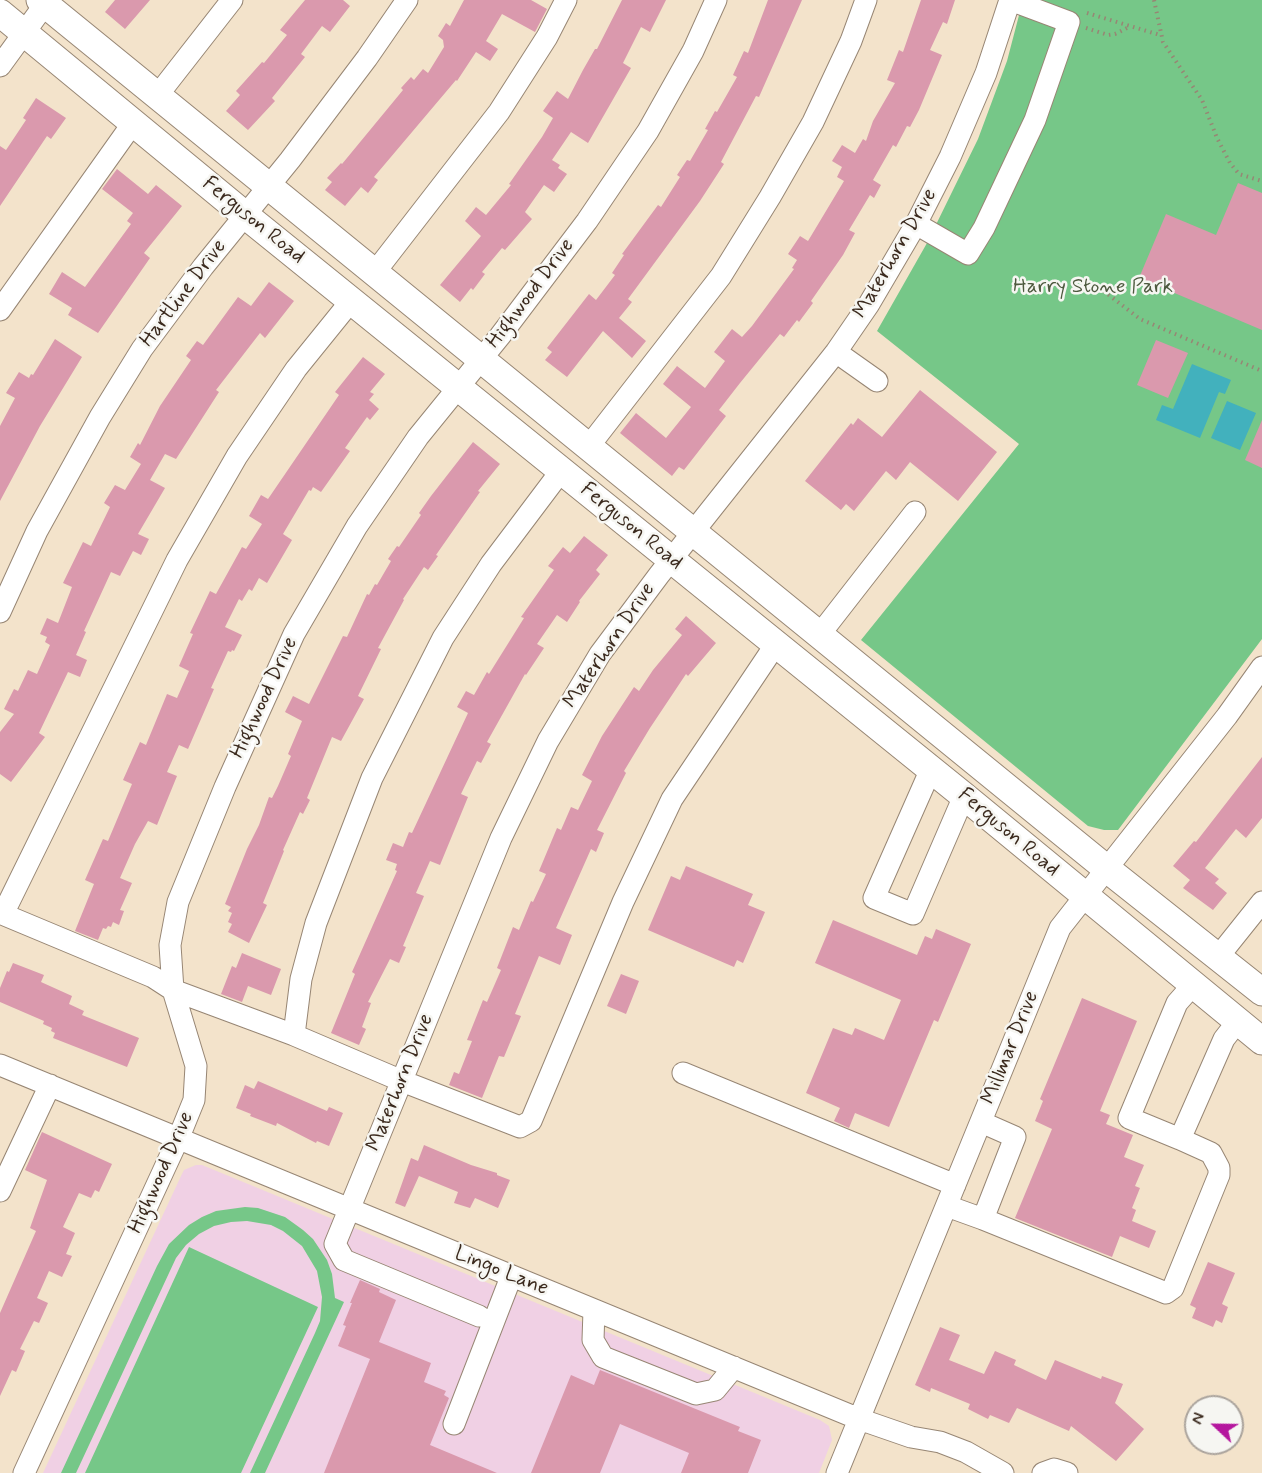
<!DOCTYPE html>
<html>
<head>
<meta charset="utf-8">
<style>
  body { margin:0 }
  #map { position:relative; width:1262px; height:1473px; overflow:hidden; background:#f3e3cb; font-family:Mynerve,sans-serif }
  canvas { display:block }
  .north { position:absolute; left:1184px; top:1395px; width:60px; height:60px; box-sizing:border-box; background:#f6f6f2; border:2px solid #aba49d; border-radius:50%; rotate:292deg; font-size:16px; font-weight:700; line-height:24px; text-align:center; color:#3b2a1e }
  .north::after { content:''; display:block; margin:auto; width:21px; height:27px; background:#b5179e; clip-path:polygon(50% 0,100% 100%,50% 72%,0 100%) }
</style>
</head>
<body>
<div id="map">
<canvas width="1262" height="1473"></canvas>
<div class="north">N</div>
</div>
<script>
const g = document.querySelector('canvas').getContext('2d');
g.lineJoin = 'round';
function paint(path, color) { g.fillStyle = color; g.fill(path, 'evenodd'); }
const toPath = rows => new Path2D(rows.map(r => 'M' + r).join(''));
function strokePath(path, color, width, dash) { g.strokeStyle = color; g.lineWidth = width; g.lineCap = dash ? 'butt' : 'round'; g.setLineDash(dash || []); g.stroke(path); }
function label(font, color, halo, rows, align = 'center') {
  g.font = font + ' Mynerve,sans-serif'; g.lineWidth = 5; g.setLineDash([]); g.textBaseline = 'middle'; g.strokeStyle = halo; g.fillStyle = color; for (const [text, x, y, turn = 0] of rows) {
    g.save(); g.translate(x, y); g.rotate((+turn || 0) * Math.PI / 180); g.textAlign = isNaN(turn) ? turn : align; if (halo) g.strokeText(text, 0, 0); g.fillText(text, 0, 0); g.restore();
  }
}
paint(toPath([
  [196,1165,202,1165,820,1420,829,1426,832,1440,819,1473,43,1473,181,1176,184,1170]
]), '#f0d0e4');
paint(toPath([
  [1023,0,1262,0,1262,639,1118,830,1104,830,1088,826,861,640,1019,444,877,331,927,243,978,139,1007,61],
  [245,1207,258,1208,285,1217,303,1230,313,1239,327,1260,332,1274,335,1298,344,1302,265,1473,250,1473,315,1333,320,1321,322,1297,317,1271,302,1246,283,1231,271,1225,247,1221,231,1222,214,1226,199,1234,186,1245,176,1258,76,1473,61,1473,157,1266,169,1244,189,1225,202,1217,216,1211],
  [189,1247,318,1307,241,1473,85,1473]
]), '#76c788');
paint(toPath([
  [1192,364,1231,380,1225,394,1219,392,1200,438,1156,420,1162,405,1173,409],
  [1227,401,1256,413,1240,450,1211,438]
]), '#42b1bd');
paint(toPath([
  [115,0,150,0,125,29,105,12],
  [305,0,343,0,350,6,330,32,322,26,301,54,305,57,272,98,275,101,248,130,226,111,240,95,236,91,262,62,264,63,287,35,280,30],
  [464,0,531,0,547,9,535,32,502,14,486,41,498,49,490,61,476,52,457,81,456,80,374,177,378,180,368,193,361,187,345,206,325,190,332,182,327,178,341,163,342,164,403,90,401,88,411,77,414,80,423,69,428,73,444,47,443,40,438,36,446,23,450,26],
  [622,0,666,0,650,32,641,27,623,63,631,68,588,143,571,132,552,160,560,165,558,168,567,174,554,192,544,185,525,212,532,219,505,250,502,248,482,272,485,274,473,290,471,288,460,302,440,285,481,236,465,221,476,207,486,215,511,185,509,184,542,137,553,118,543,111,557,91,568,99,583,70,595,49,597,49],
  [768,0,802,0,759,97,756,96,721,162,724,164,700,201,628,299,632,302,619,318,646,341,632,358,603,331,567,377,545,360,552,352,547,348,589,294,596,300,615,275,612,273,624,255,622,254,658,205,661,207,680,177,677,175,687,160,690,161,708,130,705,129,715,111,717,112,737,77,733,75,744,51,748,53],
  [921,0,955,0,947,24,943,22,930,50,942,55,919,110,910,127,907,126,896,147,893,145,873,180,881,185,874,198,870,195,849,230,855,233,843,255,811,301,813,303,799,322,797,320,784,337,780,334,740,383,719,410,726,416,684,470,679,467,672,476,620,433,636,413,666,438,691,407,663,384,677,366,705,388,725,361,714,352,732,329,742,337,752,326,794,269,792,268,797,260,788,254,800,236,808,241,844,181,837,177,842,167,832,161,842,145,855,153,863,139,866,141,873,121,895,83,887,80,899,50,903,52],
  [36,98,66,118,51,139,47,136,0,206,0,146,6,150,26,120,23,118],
  [117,169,148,194,156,185,182,206,144,253,150,258,98,333,68,315,72,308,49,294,62,272,85,287,131,224,127,221,133,213,102,189],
  [1238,183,1262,193,1262,330,1139,278,1166,214,1216,235],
  [269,282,294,301,265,338,260,333,216,390,219,392,176,459,165,454,150,480,165,488,138,534,149,539,141,555,133,551,120,576,111,572,84,631,86,632,76,655,87,660,80,677,68,672,39,733,45,737,11,782,0,774,0,732,14,714,4,709,14,689,18,691,28,670,37,674,50,645,45,642,47,637,40,634,47,618,58,623,72,587,63,583,83,542,91,546,110,507,104,503,115,485,125,490,141,464,130,457,138,443,140,445,160,406,191,360,186,356,197,341,203,345,238,297,251,306],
  [55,339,82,357,40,426,0,501,0,426,15,398,6,393,19,372,29,378,31,374,33,375],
  [1156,340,1188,353,1168,398,1137,385],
  [363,357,385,374,370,392,374,394,369,400,379,409,370,420,367,417,345,448,350,451,321,492,313,487,311,491,309,490,283,534,292,540,267,583,259,578,252,591,249,589,242,601,239,599,225,627,242,635,234,651,232,650,231,652,228,651,211,688,214,689,188,749,179,745,167,772,177,776,157,825,148,821,135,844,120,878,132,883,120,910,124,911,119,925,113,922,111,927,108,926,106,929,103,928,98,940,75,931,94,884,85,880,103,839,108,841,132,784,123,780,140,742,146,745,167,694,177,698,189,671,179,666,193,634,190,633,210,591,216,594,242,547,246,549,262,524,249,516,261,495,268,499,339,395,335,392],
  [920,390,997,452,958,501,910,462,896,480,886,471,854,511,846,504,841,510,805,481,851,423,853,425,858,418,882,437],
  [1262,420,1262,468,1245,460],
  [473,442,500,464,478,491,480,492,436,555,438,556,428,570,424,567,403,599,404,600,378,648,381,649,358,696,364,699,341,741,332,737,307,798,310,800,303,814,300,812,283,850,284,851,263,903,267,905,249,943,228,932,232,924,228,922,232,913,228,911,231,907,225,904,247,849,259,825,269,797,272,798,278,786,291,756,288,754,302,721,285,712,293,696,309,704,343,636,347,637,367,594,369,595,375,584,377,585,391,561,388,559,397,546,399,547,421,515,419,513,431,496],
  [584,536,608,555,596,570,600,574,579,601,580,602,567,622,557,615,537,644,544,648,526,675,525,674,487,742,491,744,481,763,477,761,461,794,468,797,440,865,430,861,416,893,424,896,403,946,406,947,399,963,390,959,368,1002,371,1003,362,1027,366,1029,359,1045,331,1033,355,974,352,972,397,871,395,870,397,864,386,860,393,843,403,847,409,832,412,833,468,713,457,707,466,691,474,695,487,672,489,674,524,618,521,617,554,570,548,566,563,547,570,553],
  [686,616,716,643,688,676,686,674,650,728,624,771,626,773,597,830,604,833,596,852,591,849,556,928,572,935,560,965,539,956,515,1014,521,1016,504,1057,499,1056,482,1098,449,1085,454,1072,459,1074,472,1041,467,1040,483,1000,487,1002,501,970,497,968,513,927,519,930,531,901,533,902,546,874,539,871,557,828,561,830,571,807,578,810,592,781,582,775,602,736,634,687,639,691,653,670,682,635,675,629],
  [1262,757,1262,818,1246,838,1236,829,1205,868,1219,879,1215,883,1227,893,1213,910,1183,888,1190,880,1173,866,1194,841,1196,842],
  [686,866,753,894,748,905,765,912,743,963,737,960,734,967,648,930,671,876,680,880],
  [833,920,917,955,925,936,932,939,936,929,971,944,938,1022,934,1020,889,1127,855,1113,849,1128,834,1121,840,1108,806,1093,833,1028,852,1035,855,1028,884,1040,901,1000,815,963],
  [242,953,281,969,271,995,248,986,242,1002,221,994,232,966,236,968],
  [13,963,44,975,41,982,72,996,69,1004,84,1011,82,1015,139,1038,127,1067,53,1038,55,1033,51,1031,52,1028,43,1024,44,1021,0,1002,0,988,7,971,9,972],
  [621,974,639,981,626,1014,607,1006],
  [1082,998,1137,1021,1100,1111,1110,1115,1106,1124,1133,1135,1124,1157,1144,1165,1135,1186,1140,1188,1132,1208,1136,1210,1132,1221,1156,1231,1149,1248,1120,1236,1112,1257,1015,1218,1052,1129,1035,1121,1043,1101,1040,1099],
  [258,1081,327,1111,329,1107,343,1113,329,1146,317,1141,316,1143,277,1123,276,1126,250,1116,251,1114,236,1108,245,1085,254,1089],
  [42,1132,112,1164,99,1192,95,1190,91,1198,79,1193,63,1227,75,1233,66,1254,72,1256,62,1277,49,1271,37,1298,48,1303,39,1323,34,1321,20,1349,25,1351,16,1372,12,1370,0,1396,0,1313,36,1231,30,1228,47,1180,25,1170],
  [424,1145,471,1165,497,1173,497,1175,510,1180,498,1208,475,1198,470,1208,454,1203,458,1192,419,1176,405,1207,395,1203,411,1158,418,1161],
  [1208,1262,1235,1273,1222,1304,1228,1307,1222,1323,1216,1320,1213,1327,1192,1318,1196,1308,1190,1305],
  [360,1280,380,1289,379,1292,396,1300,379,1342,431,1363,424,1382,446,1391,444,1395,449,1398,430,1445,497,1473,324,1473,370,1359,338,1346,346,1326,343,1325,352,1303,350,1303],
  [940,1327,960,1335,949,1360,984,1374,995,1351,1016,1360,1014,1365,1046,1380,1055,1360,1101,1379,1102,1376,1123,1384,1115,1403,1144,1429,1116,1461,1071,1426,1069,1431,1017,1408,1009,1423,990,1415,988,1419,968,1409,970,1404,931,1388,930,1392,915,1385],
  [600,1370,740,1427,738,1431,761,1440,748,1473,681,1473,689,1453,620,1424,600,1473,531,1473,571,1375,594,1385]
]), '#da99ad');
const minor = toPath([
  [0,66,48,0],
  [157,96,232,0],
  [916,224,968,254,984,228,1035,120,1069,22,1010,0],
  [375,272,499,112,547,37,566,0],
  [0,310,133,123],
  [836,352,877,381],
  [589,446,721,276,770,197,813,122,851,41,866,0],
  [561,471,491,564,443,638,372,778,316,923,301,979,294,1035,402,1081,520,1127,531,1121,623,902,672,799,776,644],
  [0,612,37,531,100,417,142,349,203,267,290,160,367,58,407,0],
  [820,634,915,512],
  [931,769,874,898,913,914,964,796],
  [0,913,153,977,173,990,294,1035],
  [3,914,177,560,237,456,296,369,351,301],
  [1218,957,1262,902],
  [1192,986,1177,1003,1129,1118,1180,1139,1224,1039,1238,1021],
  [0,1065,859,1419,911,1437,940,1442,966,1452,1003,1473],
  [683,1073,955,1185],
  [0,1191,50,1085],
  [947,1206,983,1219,1015,1137,981,1122],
  [983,1219,1166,1293,1173,1288,1219,1175,1219,1168,1211,1153,1180,1139],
  [594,1310,593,1340,603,1357,696,1394,715,1390,734,1367],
  [479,1316,344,1260,335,1244,501,838,548,741,600,654,659,575,836,352,869,304,916,224,950,157,986,73,1010,0],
  [454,1424,511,1277],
  [24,1473,179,1137,194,1100,196,1066,173,990,170,945,178,902,225,787,294,634,357,526,418,437,500,336,587,221,648,131,693,51,716,0],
  [837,1473,1060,928,1227,716,1262,667],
  [1043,1473,1054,1469,1067,1473]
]);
const major = toPath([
  [40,0,1107,869,1262,992],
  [0,13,245,215,964,796,1262,1041]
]);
strokePath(minor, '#978674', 23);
strokePath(major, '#978674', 29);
strokePath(toPath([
  [1154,0,1163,42,1202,100,1217,138,1230,163,1239,174,1262,181],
  [1087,13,1160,35],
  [1086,28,1108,35,1115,34,1129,27],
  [1082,280,1105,292,1140,319,1262,371]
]), '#978674', 4, [1.5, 4.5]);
strokePath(minor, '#fff', 21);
strokePath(major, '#fff', 27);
label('21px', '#3b2a1e', '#f6f6f2', [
  ["Ferguson Road",253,221,39],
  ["Materhorn Drive",896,254,-60],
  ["Hartline Drive",184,294,-53],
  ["Highwood Drive",531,294,-53],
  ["Ferguson Road",631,527,39],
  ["Materhorn Drive",610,646,-56],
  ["Highwood Drive",265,698,-65],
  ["Ferguson Road",1008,833,40],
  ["Millmar Drive",1011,1048,-68],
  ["Materhorn Drive",401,1083,-68],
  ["Highwood Drive",162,1173,-66],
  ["Lingo Lane",501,1272,22]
]);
label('21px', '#4d593e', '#f6f6f2', [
  ["Harry Stone Park",1093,288]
]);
</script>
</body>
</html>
